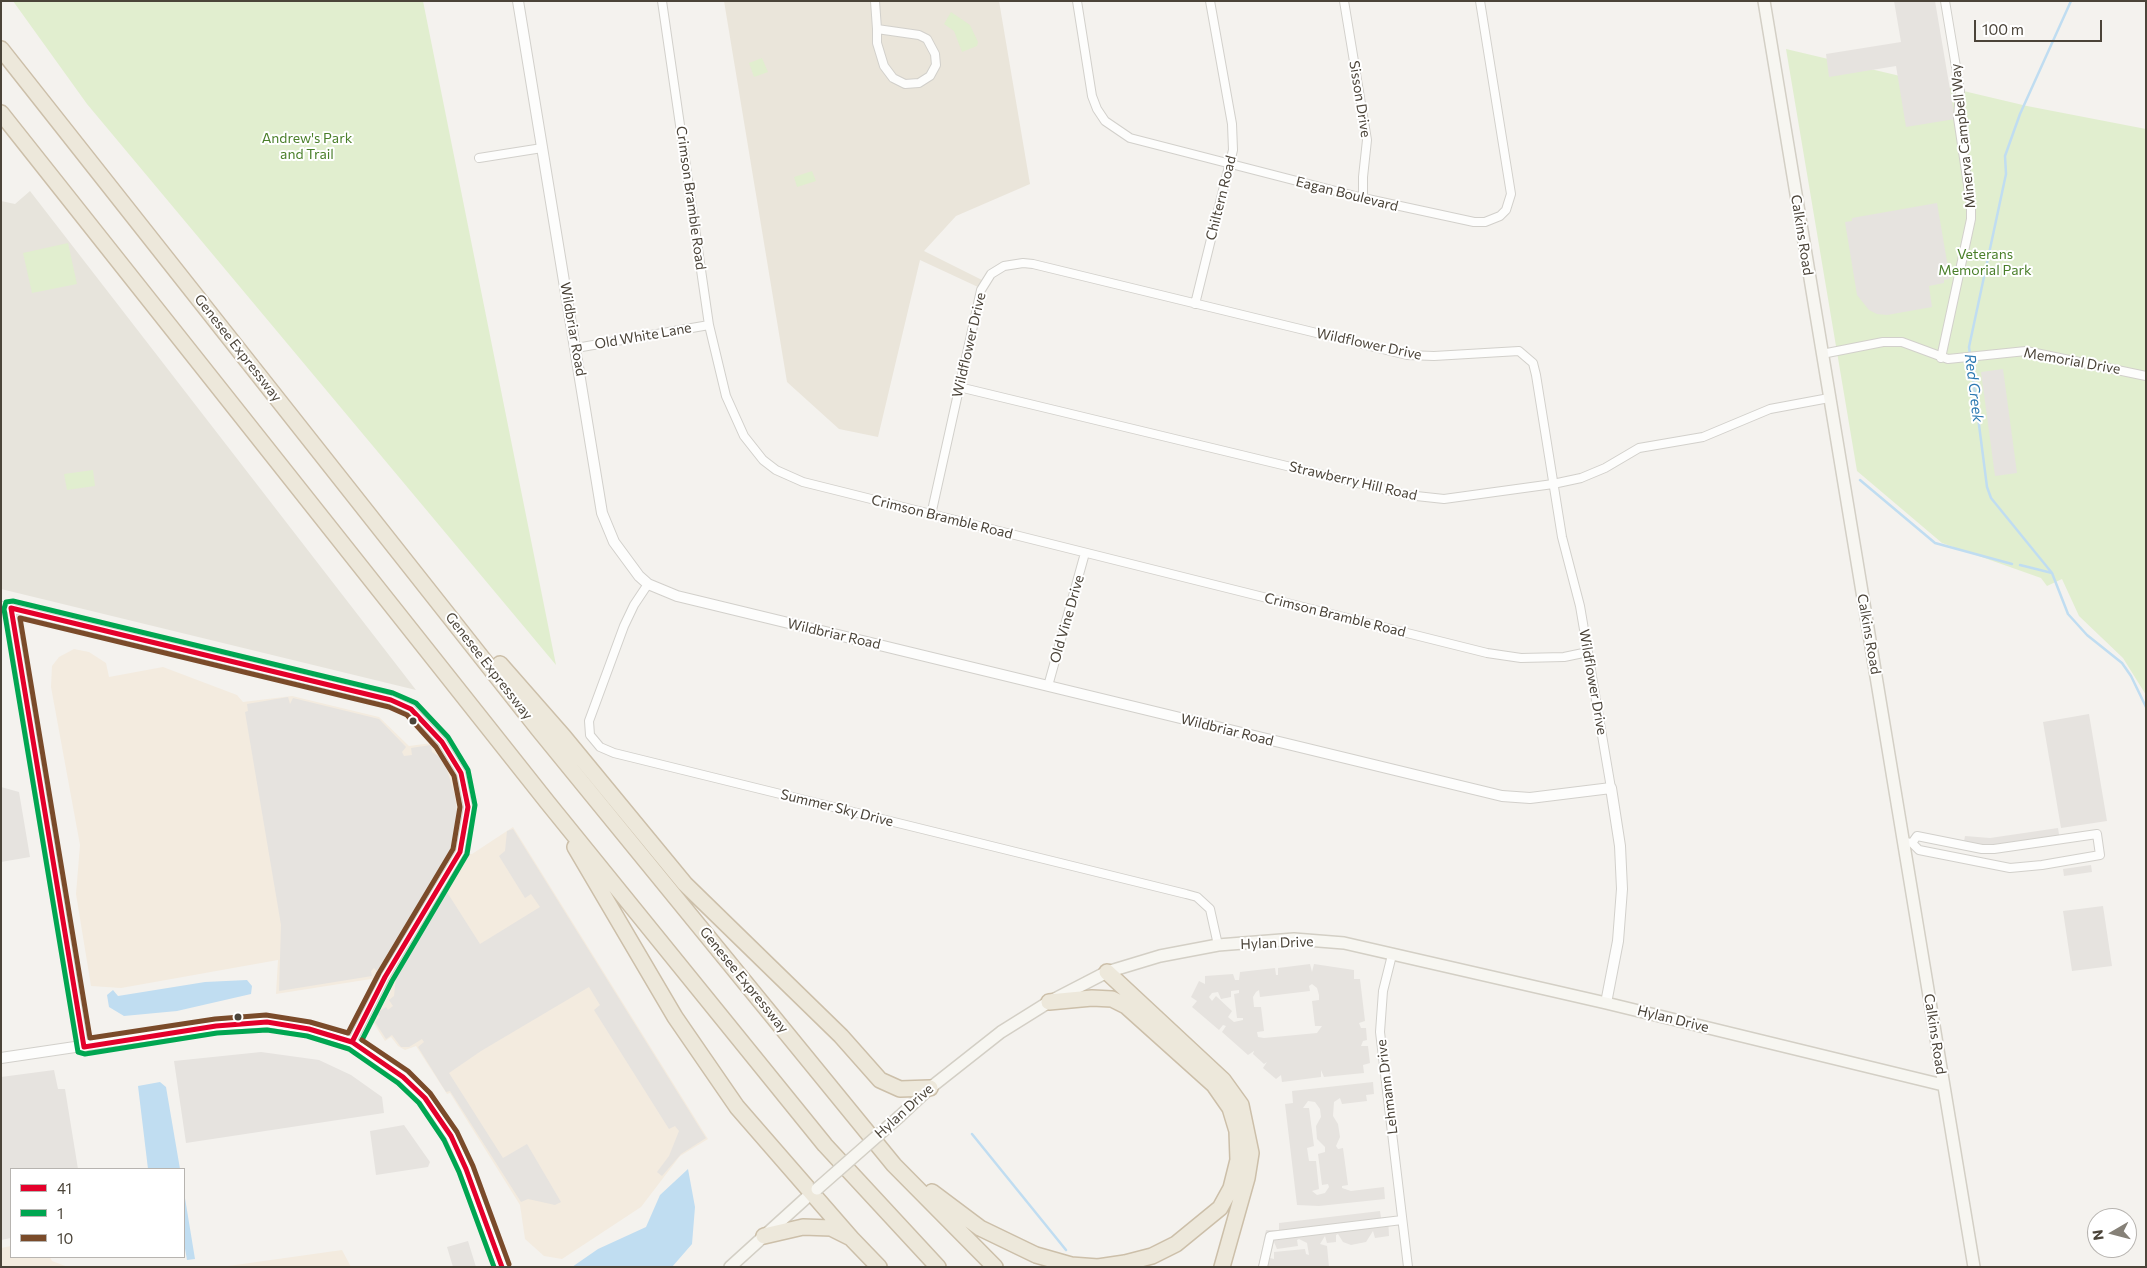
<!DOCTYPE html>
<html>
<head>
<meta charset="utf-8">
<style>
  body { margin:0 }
  #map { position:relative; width:2147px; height:1268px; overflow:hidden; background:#f4f2ee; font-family:Commissioner,sans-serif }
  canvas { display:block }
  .frame { position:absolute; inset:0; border:2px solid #4b4439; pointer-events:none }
  .legend { position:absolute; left:10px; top:1168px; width:175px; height:90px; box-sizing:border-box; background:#fff; border:1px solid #b7b4b0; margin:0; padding:6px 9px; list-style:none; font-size:15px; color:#4b4439 }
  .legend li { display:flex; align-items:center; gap:10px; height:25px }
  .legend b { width:25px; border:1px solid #b7b4b0 }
  .north { position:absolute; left:2087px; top:1208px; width:50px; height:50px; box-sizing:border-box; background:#fff; border:1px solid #b7b4b0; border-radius:50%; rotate:262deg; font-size:14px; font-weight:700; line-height:20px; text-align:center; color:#4b4439 }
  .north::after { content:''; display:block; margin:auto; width:18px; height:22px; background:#868178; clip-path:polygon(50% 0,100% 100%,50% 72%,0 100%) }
  .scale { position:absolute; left:1974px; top:20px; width:128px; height:22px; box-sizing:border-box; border:2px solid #4b4439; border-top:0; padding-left:6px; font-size:15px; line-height:18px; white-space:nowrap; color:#4b4439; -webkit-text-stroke:4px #fff; paint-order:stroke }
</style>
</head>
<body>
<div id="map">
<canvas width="2147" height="1268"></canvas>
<div class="frame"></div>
<ul class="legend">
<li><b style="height:6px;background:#e4002b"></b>41</li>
<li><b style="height:6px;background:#00a651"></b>1</li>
<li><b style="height:6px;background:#7a4b2a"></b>10</li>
</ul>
<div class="north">N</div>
<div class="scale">100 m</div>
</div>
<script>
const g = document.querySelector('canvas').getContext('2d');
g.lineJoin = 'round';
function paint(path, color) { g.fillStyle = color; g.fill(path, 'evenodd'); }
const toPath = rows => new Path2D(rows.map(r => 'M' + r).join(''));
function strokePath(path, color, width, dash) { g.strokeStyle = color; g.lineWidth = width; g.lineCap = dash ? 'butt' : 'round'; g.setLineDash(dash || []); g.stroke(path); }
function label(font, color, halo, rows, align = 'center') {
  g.font = font + ' Commissioner,sans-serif'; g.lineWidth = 4; g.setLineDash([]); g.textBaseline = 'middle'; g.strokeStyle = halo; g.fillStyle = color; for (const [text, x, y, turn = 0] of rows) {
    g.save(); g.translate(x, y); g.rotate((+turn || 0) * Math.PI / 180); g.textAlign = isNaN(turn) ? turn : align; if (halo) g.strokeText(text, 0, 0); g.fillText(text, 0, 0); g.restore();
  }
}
paint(toPath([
  [30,191,416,690,1,589,1,201,15,204]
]), '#e7e4dc');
paint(toPath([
  [74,649,89,652,106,663,109,677,163,667,237,695,243,702,292,696,379,717,409,746,432,743,451,747,465,773,469,794,472,813,467,854,472,854,513,827,708,1139,680,1156,641,1207,562,1259,544,1256,525,1239,520,1205,450,1093,447,1094,416,1046,405,1050,398,1046,391,1037,385,1041,373,1022,391,991,371,979,276,994,278,960,121,988,91,986,76,894,80,845,51,687,52,666,59,657],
  [11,1246,11,1257,50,1257,52,1261,68,1267,1,1267,1,1248],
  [342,1250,351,1267,221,1267]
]), '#f3ebdf');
paint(toPath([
  [724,1,999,1,1030,184,956,216,924,251,982,280,978,287,920,260,878,437,839,429,787,382]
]), '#eae5da');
paint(toPath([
  [13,1,423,1,556,665,87,104],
  [951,12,970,25,978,42,977,46,962,52,954,31,944,24],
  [1786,49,2027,106,2146,129,2146,695,2123,658,2079,616,2062,579,2047,586,2041,578,1942,543,1857,471],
  [762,58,768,72,754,77,749,63],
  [812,171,816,181,797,187,794,177],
  [68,243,77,284,32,293,23,253],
  [93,470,95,486,67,490,64,474]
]), '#e1eecf');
paint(toPath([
  [1894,1,1935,1,1955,119,1906,127,1896,66,1829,77,1826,54,1901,42],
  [1937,203,1950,279,1944,280,1944,283,1929,286,1932,307,1887,315,1877,314,1869,310,1857,295,1845,222,1852,221,1852,218],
  [2003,369,2017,473,1995,476,1981,372],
  [288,697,290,704,293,698,379,719,406,747,402,752,404,756,412,755,411,748,431,745,432,752,444,760,455,796,458,820,450,850,377,971,374,968,371,971,372,976,279,991,281,925,245,712,248,711,247,704],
  [2089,714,2107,821,2061,828,2043,722],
  [1,787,19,792,30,857,1,862],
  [2058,828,2060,841,1995,851,1963,847,1965,836,1990,838],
  [513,829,706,1138,681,1154,662,1176,657,1172,669,1156,679,1131,675,1126,669,1129,594,1010,600,1005,589,987,481,1051,449,1073,503,1158,527,1144,561,1202,555,1205,528,1199,521,1202,450,1091,446,1092,418,1047,424,1042,422,1039,409,1047,401,1047,392,1035,386,1039,375,1022,380,1017,377,1013,386,1007,388,1010,393,1006,389,1000,394,996,396,977,445,889,480,944,540,907,531,894,525,898,499,856,505,851,507,831],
  [2091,865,2092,872,2064,876,2063,869],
  [2103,906,2112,966,2072,971,2063,911],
  [1310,964,1312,972,1314,964,1354,970,1354,979,1360,979,1365,1021,1359,1023,1361,1028,1366,1028,1367,1040,1363,1041,1361,1046,1368,1046,1370,1063,1363,1065,1364,1073,1324,1077,1321,1070,1321,1077,1282,1082,1281,1075,1276,1079,1263,1068,1267,1062,1264,1064,1253,1054,1254,1051,1248,1055,1222,1032,1226,1026,1223,1025,1219,1030,1192,1007,1197,1001,1191,997,1199,981,1205,984,1205,976,1233,974,1235,980,1239,980,1240,972,1275,968,1276,975,1278,975,1278,968],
  [1312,984,1317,988,1319,995,1319,1000,1312,1001,1315,1026,1322,1026,1317,1033,1264,1038,1258,1037,1257,1032,1264,1031,1261,1007,1254,1007,1253,997,1256,992,1259,990,1260,997,1310,991,1309,986],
  [1239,990,1239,993,1234,994,1237,1018,1243,1018,1243,1020,1234,1022,1228,1017,1232,1011,1216,996,1212,1001,1209,997,1212,993,1218,992,1221,999,1231,997,1231,991],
  [261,1052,319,1060,351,1075,382,1097,384,1113,186,1143,174,1061],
  [54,1070,58,1089,65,1089,78,1169,11,1169,11,1238,1,1240,1,1077],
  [1373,1082,1374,1094,1366,1095,1367,1101,1342,1104,1340,1098,1334,1102,1333,1116,1338,1124,1340,1137,1336,1146,1338,1149,1343,1148,1348,1185,1342,1186,1342,1188,1351,1191,1384,1187,1385,1199,1319,1206,1297,1205,1285,1104,1293,1103,1292,1091],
  [1308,1101,1315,1102,1320,1109,1321,1117,1316,1126,1317,1139,1325,1147,1325,1152,1318,1154,1322,1185,1328,1184,1329,1187,1325,1193,1317,1195,1312,1191,1319,1189,1316,1161,1309,1161,1307,1148,1314,1146,1309,1108,1303,1108],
  [404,1125,430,1162,428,1167,376,1175,370,1131],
  [1380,1211,1381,1218,1388,1217,1389,1236,1375,1238,1373,1231,1366,1242,1351,1245,1343,1242,1338,1234,1336,1235,1336,1242,1327,1243,1325,1236,1320,1244,1327,1246,1329,1267,1258,1267,1266,1230,1279,1230,1279,1223],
  [1299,1239,1307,1243,1309,1255,1306,1254,1305,1249,1274,1252,1274,1259,1270,1258,1274,1242,1277,1249,1298,1246,1297,1240],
  [468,1241,476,1267,453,1267,447,1247]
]), '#e6e3df');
paint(toPath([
  [247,980,252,986,251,994,177,1011,124,1016,109,1007,107,995,113,990,118,996,205,982],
  [160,1082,166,1087,180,1169,148,1169,138,1086],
  [688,1169,695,1207,692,1244,672,1267,572,1267,598,1249,646,1227,660,1195],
  [184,1192,195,1259,187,1260,184,1243]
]), '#c0ddf1');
strokePath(toPath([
  [2071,1,2020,114,2005,156,2006,174,1969,347,1987,487,1991,498,2052,573,2068,614,2087,635,2122,663,2131,676,2146,707],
  [1860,480,1935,543,2012,564],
  [2020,565,2052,573],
  [972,1134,1066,1250]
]), '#c0ddf1', 2.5);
const minor = toPath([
  [662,1,709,325,726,396,744,436,763,460,776,470,803,482,1487,653,1521,658,1564,657,1588,652],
  [875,1,877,29,877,43,884,66,893,78,905,84,919,83,930,76,936,65,935,54,927,39,919,35,877,29],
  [1077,1,1092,96,1097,109,1105,121,1130,138,1363,198,1474,222,1485,222,1500,216,1506,210,1511,194,1480,1],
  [1344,1,1367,140,1363,177,1363,198],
  [479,158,542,148],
  [1195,304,1233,150,1232,124,1210,1],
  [576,348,709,325],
  [1822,354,1883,342,1902,342,1948,359,2026,351,2146,376],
  [1941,358,1971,219,1971,205,1958,118,1960,91,1945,1],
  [959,387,1407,495,1444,499,1553,484,1581,478,1605,468,1639,448,1703,437,1770,409,1829,398],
  [931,515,981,290,991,274,1004,266,1023,263,1033,264,1407,355,1434,356,1519,351,1533,363,1536,375,1562,537,1580,606,1611,788],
  [648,584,634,605,624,626,589,721,590,735,600,747,614,753,1186,894,1197,897,1210,909,1218,945],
  [1,606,391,700,411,709,442,742,461,773,468,807,460,852,385,977,352,1042],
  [11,608,84,1047],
  [1048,686,1085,553],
  [1904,842,1912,843,1919,850,2010,868,2042,865,2100,855,2097,834,1994,849,1982,849,1917,836,1912,843],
  [1392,955,1383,991,1380,1032,1408,1267],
  [1263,1267,1270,1236,1402,1220]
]);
const tertiary = toPath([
  [518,1,602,513,614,542,639,576,648,584,677,596,706,603,1502,796,1530,798,1611,788,1620,846,1622,889,1618,941,1606,1003],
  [1,1058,216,1026,267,1022,309,1029,352,1042,403,1077,425,1098,451,1136,466,1169,502,1267]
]);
const secondary = toPath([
  [1764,1,1974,1267],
  [900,1116,930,1088,1001,1032,1049,1002,1107,972,1160,956,1218,945,1294,939,1344,943,1606,1003,1943,1085],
  [730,1267,816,1189]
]);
const motorway = toPath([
  [1,49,539,730,894,1165,995,1267],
  [1,113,548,803,825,1145,938,1267],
  [500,664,564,737,685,884,841,1036,880,1080,900,1089,930,1088],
  [575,847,675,1017,737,1107,851,1238],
  [1107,972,1223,1080,1241,1105,1251,1153,1247,1178,1222,1267],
  [932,1192,980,1228,1036,1255,1071,1265,1098,1267,1125,1263,1152,1256,1176,1244,1220,1208,1231,1188,1238,1160,1237,1131,1230,1108,1214,1085,1126,1006,1112,999,1092,998,1049,1002],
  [764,1236,803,1227,831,1228,851,1238,879,1267]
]);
strokePath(minor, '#d2d0cb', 10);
strokePath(tertiary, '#d2d0cb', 12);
strokePath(secondary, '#d3cfc5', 14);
strokePath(motorway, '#ccbfa9', 18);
strokePath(minor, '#fdfdfc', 8);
strokePath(tertiary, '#fdfdfc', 10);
strokePath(secondary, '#f7f6f1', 11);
strokePath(motorway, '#ede8db', 15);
const secondaryBridge = toPath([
  [817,1189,900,1116]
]);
strokePath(secondaryBridge, '#d3cfc5', 14, []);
strokePath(secondaryBridge, '#f7f6f1', 11);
strokePath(toPath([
  [11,608,391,700,411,709,442,742,461,773,468,807,460,852,385,977,352,1042,309,1029,267,1022,216,1026,84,1047,11,608],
  [352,1042,403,1077,425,1098,451,1136,466,1169,502,1267]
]), '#e4002b', 5);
strokePath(toPath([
  [362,1040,392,981,467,854,475,805,468,770,448,737,416,703,393,693,13,601,6,602,4,609,78,1052,85,1054,217,1033,267,1030,307,1036,349,1049,398,1083,419,1103,444,1140,459,1172,494,1267]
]), '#00a651', 5);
strokePath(toPath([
  [20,618,389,707,407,715,436,747,454,776,460,807,453,849,379,973,348,1033,310,1022,266,1015,215,1019,90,1038,20,618],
  [362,1040,408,1071,430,1093,457,1132,473,1166,509,1264]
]), '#7a4b2a', 5);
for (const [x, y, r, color] of [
  [413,721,4.5,"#4b4439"],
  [238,1017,4.5,"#4b4439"]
]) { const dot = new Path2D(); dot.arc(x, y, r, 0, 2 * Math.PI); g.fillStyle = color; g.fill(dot); strokePath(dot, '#fff', 2); }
label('14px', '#4b4439', '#fff', [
  ["Sisson Drive",1360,99,81],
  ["Minerva Campbell Way",1963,136,-96],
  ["Eagan Boulevard",1347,194,14],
  ["Crimson Bramble Road",691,198,82],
  ["Chiltern Road",1221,198,-76],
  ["Calkins Road",1802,235,81],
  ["Wildbriar Road",573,329,80],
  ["Old White Lane",643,336,-10],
  ["Wildflower Drive",1369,344,12],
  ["Wildflower Drive",969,345,-77],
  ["Genesee Expressway",238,348,52],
  ["Memorial Drive",2072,361,10],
  ["Strawberry Hill Road",1353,481,13],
  ["Crimson Bramble Road",942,517,14],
  ["Crimson Bramble Road",1335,615,14],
  ["Old Vine Drive",1067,619,-74],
  ["Wildbriar Road",834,634,13],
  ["Calkins Road",1869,634,80],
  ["Genesee Expressway",489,666,52],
  ["Wildflower Drive",1593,682,80],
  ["Wildbriar Road",1227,730,14],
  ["Summer Sky Drive",837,808,14],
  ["Hylan Drive",1277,943,-2],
  ["Genesee Expressway",744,980,51],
  ["Hylan Drive",1673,1019,14],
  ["Calkins Road",1935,1034,81],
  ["Lehmann Drive",1387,1087,-97],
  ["Hylan Drive",904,1111,-42]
]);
label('14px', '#4a7f2a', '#fff', [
  ["Andrew's Park",307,138],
  ["and Trail",307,154],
  ["Veterans",1985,254],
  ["Memorial Park",1985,270]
]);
label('italic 15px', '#2e7ab2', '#fff', [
  ["Red Creek",1974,388,83]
]);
</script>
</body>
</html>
